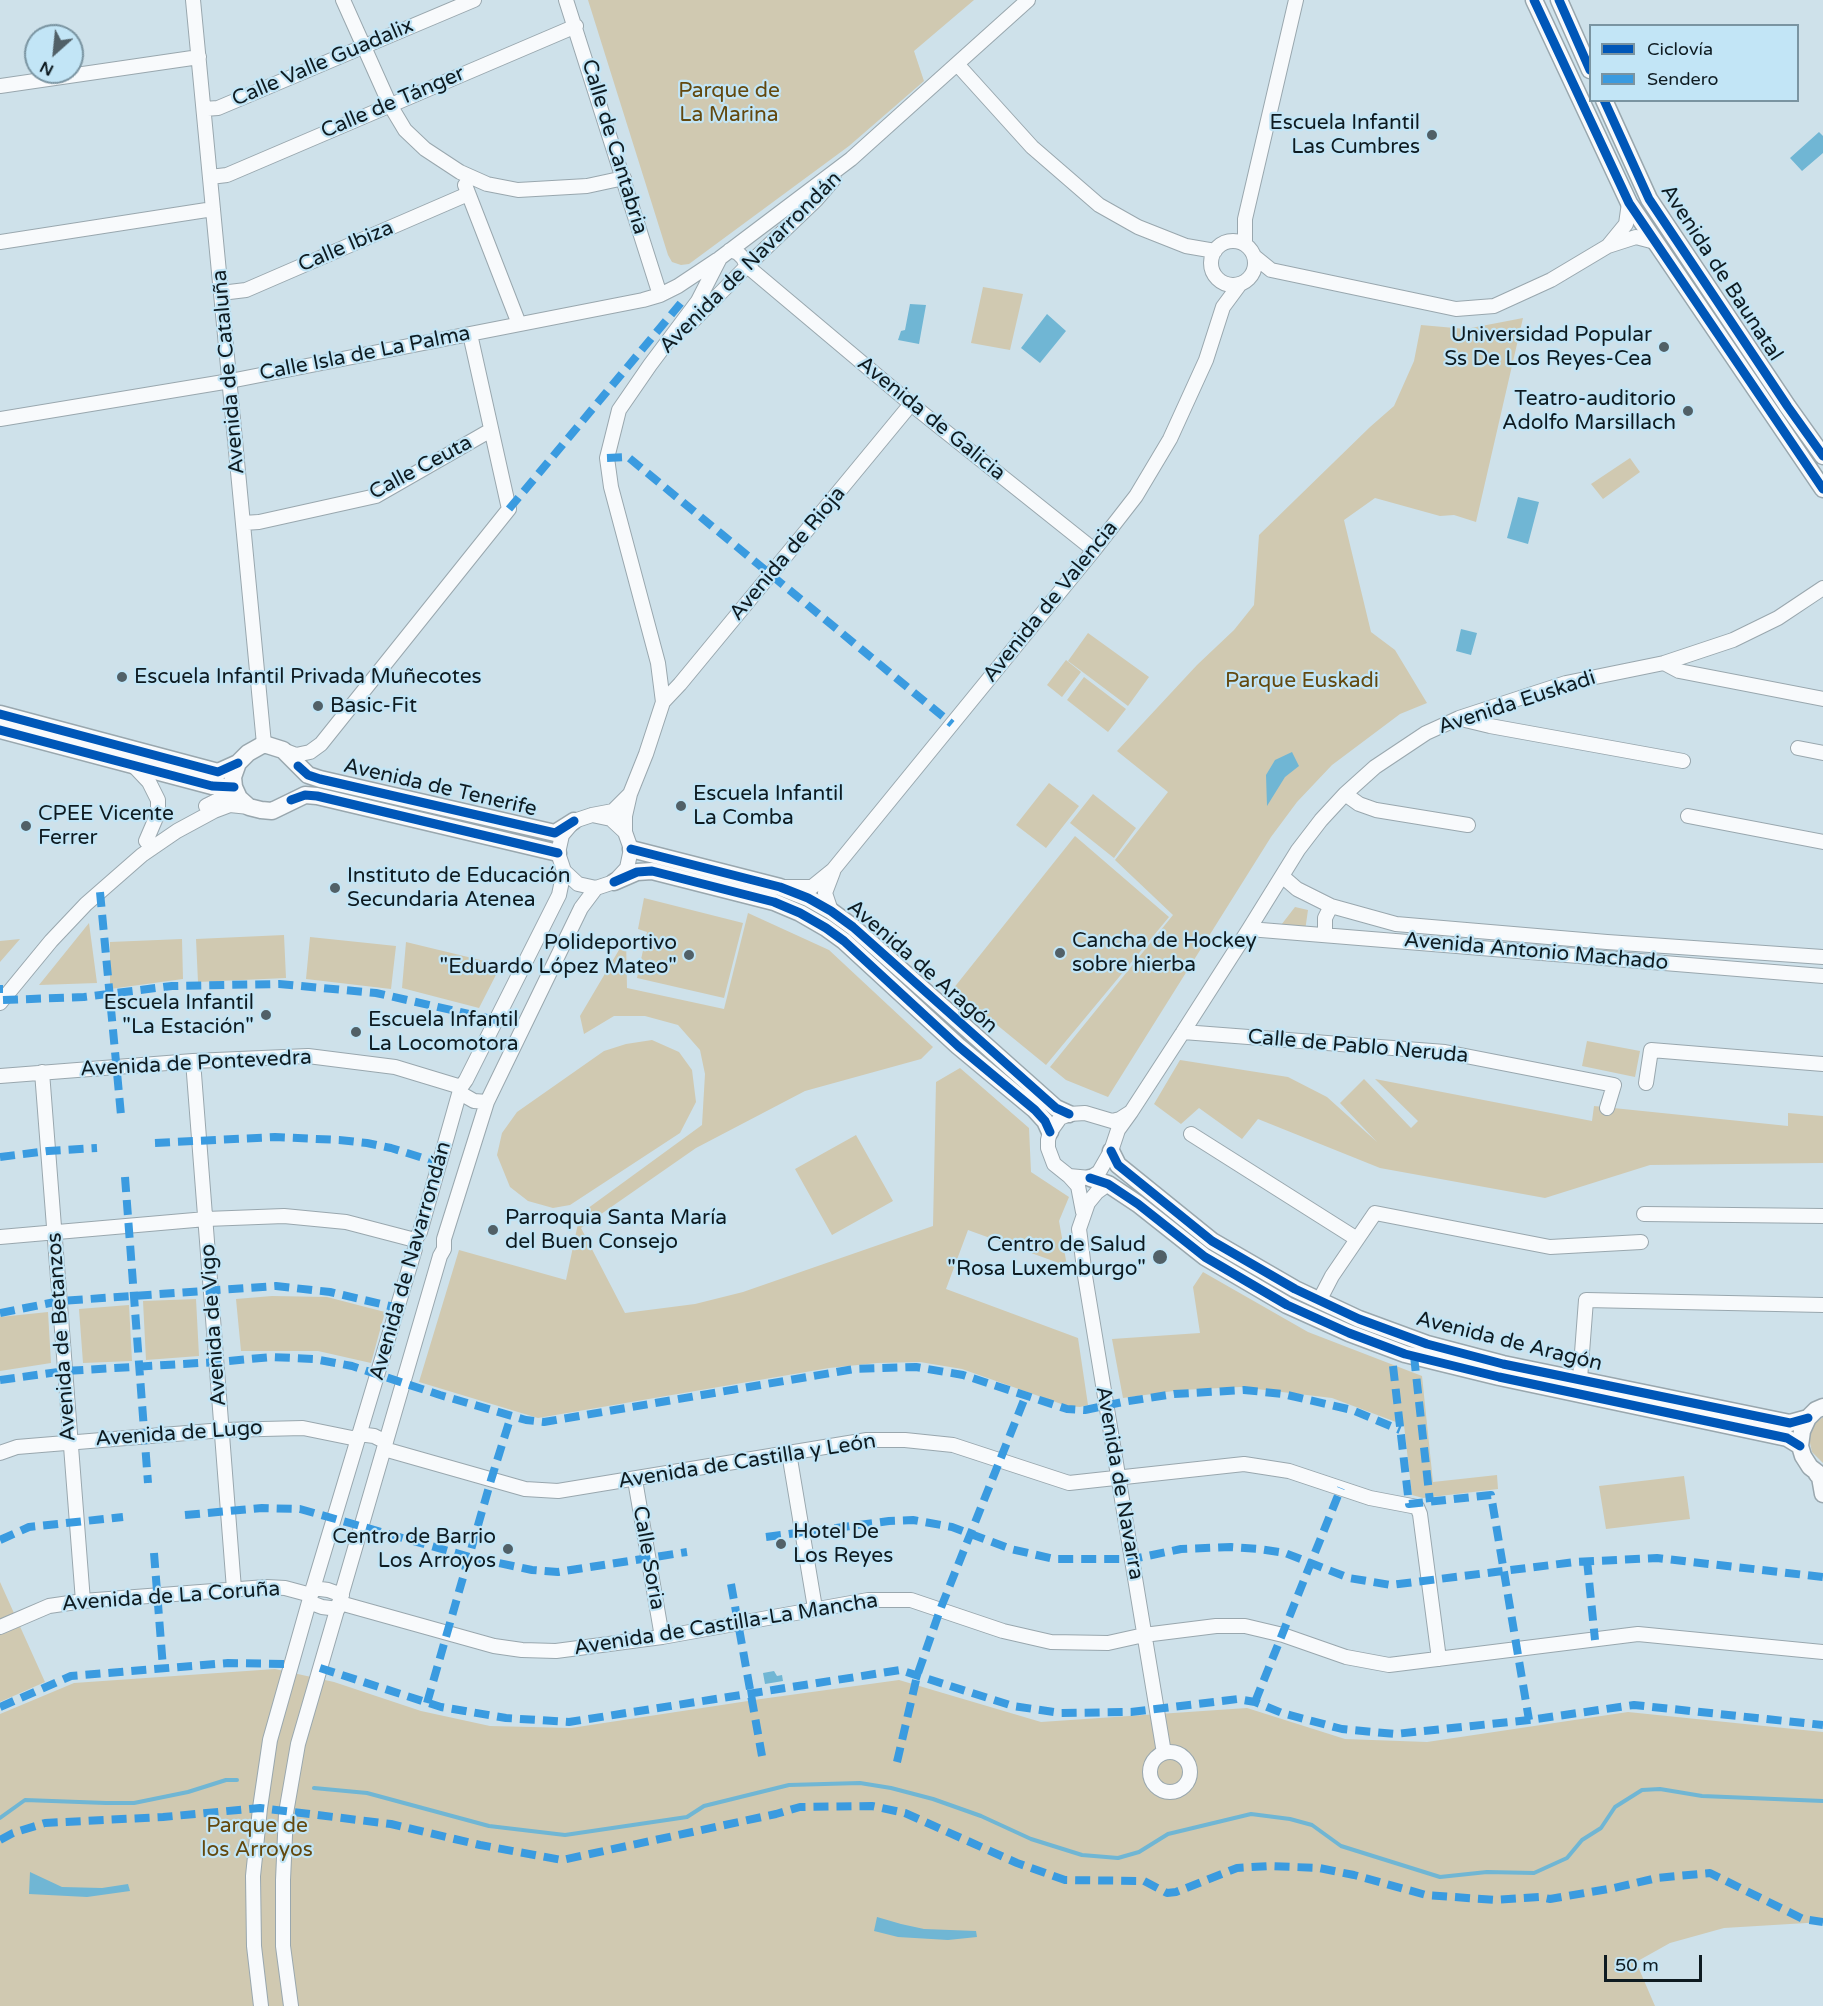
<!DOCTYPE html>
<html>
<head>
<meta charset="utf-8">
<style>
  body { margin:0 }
  #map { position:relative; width:1823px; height:2006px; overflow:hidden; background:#cee1ea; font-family:"Varela Round",sans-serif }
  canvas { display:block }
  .legend { position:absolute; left:1589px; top:24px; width:210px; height:78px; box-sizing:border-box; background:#c2e5f6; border:2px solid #7a94a1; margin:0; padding:8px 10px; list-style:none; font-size:18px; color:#0e1b21 }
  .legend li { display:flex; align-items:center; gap:12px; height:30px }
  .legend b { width:30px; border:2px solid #7a94a1 }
  .north { position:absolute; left:24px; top:24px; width:60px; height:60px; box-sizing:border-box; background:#c2e5f6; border:2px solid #7a94a1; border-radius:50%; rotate:207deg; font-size:16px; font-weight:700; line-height:24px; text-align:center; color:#0e1b21 }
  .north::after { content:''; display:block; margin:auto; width:21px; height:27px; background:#516067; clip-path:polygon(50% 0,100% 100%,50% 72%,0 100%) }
  .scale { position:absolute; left:1604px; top:1955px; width:98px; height:27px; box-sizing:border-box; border:3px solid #0e1b21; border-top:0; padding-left:8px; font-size:18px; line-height:21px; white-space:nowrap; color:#0e1b21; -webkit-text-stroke:4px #c2e5f6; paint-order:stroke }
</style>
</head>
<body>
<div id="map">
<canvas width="1823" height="2006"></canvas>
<ul class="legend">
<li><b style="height:8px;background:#0057b8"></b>Ciclovía</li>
<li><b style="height:8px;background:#3a9be0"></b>Sendero</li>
</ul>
<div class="north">N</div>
<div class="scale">50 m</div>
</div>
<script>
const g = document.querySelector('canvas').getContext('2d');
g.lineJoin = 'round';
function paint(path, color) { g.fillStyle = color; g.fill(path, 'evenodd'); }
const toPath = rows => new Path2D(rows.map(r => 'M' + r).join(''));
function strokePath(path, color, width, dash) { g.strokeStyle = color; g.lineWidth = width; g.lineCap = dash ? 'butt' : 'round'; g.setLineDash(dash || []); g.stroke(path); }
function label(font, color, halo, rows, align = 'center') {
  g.font = font + ' "Varela Round",sans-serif'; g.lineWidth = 4.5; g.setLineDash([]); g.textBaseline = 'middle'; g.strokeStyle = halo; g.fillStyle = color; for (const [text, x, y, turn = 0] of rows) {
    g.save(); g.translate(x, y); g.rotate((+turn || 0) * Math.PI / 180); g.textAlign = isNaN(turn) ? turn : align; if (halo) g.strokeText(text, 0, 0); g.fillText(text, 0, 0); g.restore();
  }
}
paint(toPath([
  [588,0,974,0,914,51,924,81,849,146,689,264,681,265,672,262,668,255],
  [983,287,1023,294,1010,350,971,343],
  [1523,318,1476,522,1454,515,1440,516,1375,498,1344,520,1371,632,1395,650,1427,703,1400,714,1332,765,1297,802,1271,837,1108,1097,1066,1080,1050,1067,1173,915,1115,860,1168,792,1117,751,1197,665,1234,630,1254,605,1259,535,1370,427,1394,406,1414,361,1421,325,1466,329],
  [1630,458,1640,472,1603,499,1591,484],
  [1088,633,1149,677,1128,706,1068,661],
  [1066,660,1081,672,1062,697,1047,685],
  [1084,677,1126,709,1108,732,1067,700],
  [1049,783,1079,806,1046,848,1016,825],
  [1093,794,1136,828,1114,858,1070,823],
  [1075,836,1169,917,1046,1065,953,989],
  [644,898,743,923,724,998,637,978,647,932,638,929],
  [1295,907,1308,910,1305,931,1278,929],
  [748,913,829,950,933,1047,921,1059,805,1091,696,1148,581,1228,625,1313,695,1304,743,1292,933,1226,936,1082,960,1068,1029,1128,1031,1172,1069,1197,1059,1221,1067,1266,968,1230,946,1289,1078,1338,1088,1405,1080,1407,1067,1406,962,1369,920,1362,877,1363,829,1368,538,1418,419,1382,459,1250,566,1280,580,1214,702,1125,705,1074,700,1050,678,1025,645,1016,614,1016,584,1034,580,1016,626,938,627,988,724,1009],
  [89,923,97,983,39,985],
  [284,935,286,978,198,982,196,939],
  [310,937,396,946,391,989,306,979],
  [20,939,0,962,0,941],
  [182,939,183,979,110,989,110,942],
  [406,942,501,965,479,1008,402,988],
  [652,1040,679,1052,692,1070,696,1102,680,1133,570,1205,553,1208,528,1201,510,1187,497,1155,502,1133,517,1112,604,1051,626,1044],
  [1587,1041,1640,1051,1635,1077,1582,1066],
  [1180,1060,1288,1077,1327,1097,1377,1142,1340,1103,1364,1079,1411,1128,1418,1121,1375,1079,1592,1121,1594,1106,1788,1126,1788,1113,1823,1116,1823,1163,1650,1165,1545,1198,1380,1168,1258,1119,1242,1139,1199,1108,1181,1124,1154,1104],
  [856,1135,893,1201,832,1235,795,1169],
  [1203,1272,1308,1332,1422,1376,1433,1482,1497,1475,1498,1489,1423,1498,1412,1495,1404,1425,1332,1398,1240,1387,1181,1390,1123,1398,1112,1339,1200,1333,1193,1287],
  [272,1296,327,1297,385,1312,371,1363,318,1351,241,1351,236,1299],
  [196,1299,199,1356,146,1360,143,1301],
  [129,1305,132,1361,83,1363,79,1309],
  [48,1312,51,1363,0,1371,0,1317],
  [1823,1417,1823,1463,1812,1452,1810,1443,1810,1434,1813,1425],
  [1684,1476,1690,1519,1606,1529,1599,1486],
  [0,1582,45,1682,0,1702],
  [275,1669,334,1682,421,1711,490,1726,571,1728,761,1699,899,1680,1041,1722,1247,1708,1345,1739,1427,1742,1628,1712,1823,1732,1823,1922,1724,1928,1670,1943,1636,1962,1655,2006,0,2006,0,1714,74,1683]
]), '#d0c9b1');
paint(toPath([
  [1819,132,1823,136,1823,153,1802,171,1790,158],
  [910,304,926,305,919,344,898,340,901,331,905,330],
  [1047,314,1066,331,1040,363,1021,348],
  [1518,497,1539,502,1528,544,1507,538],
  [1461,629,1477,633,1471,655,1456,651],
  [1292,752,1299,766,1285,777,1267,806,1266,775,1275,760],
  [774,1671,777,1676,782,1675,783,1681,765,1684,763,1673],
  [30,1872,62,1887,102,1888,128,1884,130,1891,87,1897,29,1894],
  [877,1917,901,1924,924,1929,976,1931,977,1937,948,1940,898,1937,874,1931]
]), '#70b6d4');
strokePath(toPath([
  [314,1788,367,1793,489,1826,565,1835,687,1817,704,1806,789,1785,860,1783,891,1788,933,1799,981,1816,1031,1839,1082,1855,1118,1858,1139,1852,1168,1834,1251,1814,1290,1819,1312,1825,1341,1846,1440,1877,1487,1872,1534,1873,1567,1858,1582,1840,1601,1828,1615,1807,1642,1790,1660,1789,1702,1796,1823,1801],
  [0,1818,25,1800,106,1803,134,1803,188,1792,226,1780,237,1780]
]), '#70b6d4', 4);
const minor = toPath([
  [193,0,264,744],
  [343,0,390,105,405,130,425,149,460,172,487,184,518,190,587,186,624,178],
  [566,0,660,295],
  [957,64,1032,147,1099,205,1138,227,1186,246,1215,251],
  [0,86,199,57],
  [204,109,218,108,474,0],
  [210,177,227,175,576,26],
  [465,185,519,324],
  '1211 263a22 22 0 1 1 44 0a22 22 0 1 1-44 0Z',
  [0,242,213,209],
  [1245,244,1245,219,1296,0],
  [1608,246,1626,224,1629,203],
  [730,250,738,253,743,258,747,266,911,404,1094,550],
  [1255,257,1271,270,1456,309,1494,306,1551,280,1608,246,1636,237,1655,242],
  [221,293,246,290,468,194],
  [691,323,747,266,816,200,834,179],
  [0,419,230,381,643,300,660,295,678,286,717,260],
  [243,523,259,522,376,496,491,430],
  [1664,663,1679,671,1823,699],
  [663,702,680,684,911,404],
  [1461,719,1490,726,1683,761],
  [1798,748,1823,753],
  [283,750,296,755,310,752,321,744,509,509,470,334],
  [132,764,149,782,158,800,158,813,146,841],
  [1345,794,1359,804,1376,810,1468,825],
  [206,806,236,791],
  [592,815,611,819,625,832,631,849,627,868,614,882,596,888,578,884,564,871,558,853,562,835,574,821,592,815,613,811,629,795],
  [1688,816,1823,842],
  [625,832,625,816,630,794,646,754,663,702,658,663,611,487,607,458,619,410,650,365,698,301,720,258,851,159,1028,0],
  [1282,876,1297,889,1331,906,1396,924,1607,942,1823,957],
  [785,887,812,887,833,870,1094,550,1136,496,1170,439,1206,360,1223,307,1240,284],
  [831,911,825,893,833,872],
  [1249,929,1823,976],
  [1325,934,1325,918,1331,906],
  [0,1003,51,941,86,904,142,855,177,831,214,811,230,805,249,807],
  [1183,1032,1445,1052,1614,1085,1607,1108],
  [193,1061,234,1589],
  [42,1072,83,1601],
  [0,1076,193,1061,308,1056,395,1067,461,1087],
  [1646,1083,1651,1050,1823,1064],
  [460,1093,474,1101,487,1102],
  [1131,1112,1120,1119,1112,1121,1085,1113,1069,1114,1060,1118,1050,1132,1048,1140,1048,1148,1054,1164,1069,1176,1090,1178,1099,1172,1111,1151,1118,1130,1131,1112,1183,1032,1249,929,1298,850,1321,820,1345,794,1375,767,1426,733,1459,718,1566,683,1664,663,1733,640,1778,618,1823,588],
  [1191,1134,1357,1239],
  [1069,1176,1078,1186,1083,1212],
  [1108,1184,1097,1192,1088,1203,1079,1229,1085,1276,1164,1753],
  [1644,1214,1823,1216],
  [0,1237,206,1219,284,1216,346,1222,415,1240],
  [1319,1301,1332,1276,1375,1213,1550,1247,1641,1242],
  [1580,1379,1586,1300,1823,1305],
  [359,1434,374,1436,386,1442],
  [384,1449,525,1489,558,1491,867,1440,905,1440,953,1445,1069,1483,1244,1464,1289,1471,1370,1498,1417,1507,1420,1514,1439,1659],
  [0,1453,17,1447,223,1430,303,1428,357,1439],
  [789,1453,815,1608],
  [635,1480,662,1637],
  [313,1588,328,1590,342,1595],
  [309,1602,322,1607,338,1609],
  [340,1603,494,1646,522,1650,556,1651,662,1637,868,1600,911,1600,1003,1631,1051,1642,1108,1643,1144,1635,1216,1626,1245,1626,1283,1635,1346,1657,1389,1665,1638,1634,1823,1652],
  [0,1627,49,1606,83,1601,266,1587,285,1588,311,1595],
  '1150 1772a20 20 0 1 1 40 0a20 20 0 1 1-40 0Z',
  [261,2006,254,1946,253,1876,260,1808,270,1740,311,1595,415,1249,415,1240,420,1232,461,1087,466,1080,559,895,564,871],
  [291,2006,283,1946,283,1880,286,1813,298,1744,440,1256,444,1249,444,1239,487,1102,581,908,596,888]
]);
const major = toPath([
  [1534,0,1629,203,1823,489],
  [1559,0,1590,70],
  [1604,100,1649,199,1788,407,1823,456],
  [0,714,218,772,238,763],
  [0,730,212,786,234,787],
  [631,849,780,887,808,898,831,911,853,927,1056,1108,1069,1114],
  [558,853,317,796,305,795,272,811,261,810,249,807,239,798,234,787,233,777,238,763,248,753,264,744,283,750,308,775,320,779,555,833,574,821],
  [614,882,637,872,652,871,774,902,800,913,826,928,844,941,958,1046,1035,1110,1045,1121,1050,1132],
  [1111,1151,1118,1165,1212,1241,1295,1289,1359,1319,1427,1344,1503,1364,1790,1423,1808,1418],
  [1090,1178,1108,1184,1138,1204,1205,1257,1287,1305,1349,1333,1405,1354,1499,1377,1787,1438,1800,1446],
  [1823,1407,1816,1410,1808,1418,1802,1431,1800,1446,1803,1456,1810,1467,1823,1477],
  [1817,1474,1820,1477,1823,1494]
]);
strokePath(minor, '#99a7ae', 16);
strokePath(major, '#99a7ae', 19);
strokePath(minor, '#f8fafc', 14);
strokePath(major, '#f8fafc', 16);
strokePath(toPath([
  [607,458,628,457,952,724],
  [509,509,685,298],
  [100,892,121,1115],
  [0,989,3,989],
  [3,1000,84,997,172,986,279,984,376,993,496,1020],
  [155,1143,275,1137,339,1140,367,1143,391,1148,439,1163],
  [0,1157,48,1151,97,1148],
  [125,1177,148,1483],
  [0,1313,60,1301,276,1286,330,1292,398,1308],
  [1414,1356,1430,1502],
  [1393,1366,1409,1504,1491,1495,1529,1720],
  [0,1380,65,1371,217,1362,272,1357,314,1359,352,1366,440,1395,526,1420,544,1422,854,1369,916,1367,963,1375,1067,1409,1085,1410,1123,1402,1174,1394,1244,1390,1283,1394,1352,1410,1400,1430],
  [185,1515,262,1508,300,1509,470,1557,532,1570,558,1572,687,1552],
  [766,1537,889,1521,913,1520,952,1527,1011,1549,1054,1559,1133,1559,1181,1549,1231,1547,1259,1549,1285,1553,1349,1578,1391,1585,1575,1562,1657,1558,1823,1577],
  [0,1540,29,1527,123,1517],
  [154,1553,163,1668],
  [1587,1560,1595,1640],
  [731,1584,762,1756],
  [320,1668,441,1707,506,1718,569,1722,900,1670,1013,1706,1061,1713,1131,1712,1238,1699,1255,1702,1282,1713,1342,1729,1395,1734,1529,1720,1634,1705,1823,1725],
  [1255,1702,1341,1488],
  [427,1703,491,1480,511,1416],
  [0,1707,71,1676,228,1663,291,1664],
  [897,1762,917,1676,940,1610,1026,1395],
  [0,1840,13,1833,45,1823,163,1817,260,1808,391,1824,480,1845,562,1860,776,1814,800,1807,872,1806,905,1813,1017,1863,1065,1880,1144,1881,1167,1893,1176,1892,1237,1868,1270,1866,1319,1868,1354,1875,1426,1895,1495,1900,1540,1897,1550,1899,1614,1888,1657,1878,1710,1873,1803,1919,1823,1922]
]), '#3a9be0', 8, [15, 8]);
strokePath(toPath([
  [1534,0,1629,203,1823,489],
  [1559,0,1590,70],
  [1604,100,1649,199,1788,407,1823,456],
  [0,714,218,772,238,763],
  [0,730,212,786,234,787],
  [298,766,308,775,320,779,555,833,574,821],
  [291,800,305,795,317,796,558,853],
  [631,849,780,887,808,898,831,911,853,927,1056,1108,1069,1114],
  [614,882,637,872,652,871,774,902,800,913,826,928,844,941,958,1046,1035,1110,1045,1121,1050,1132],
  [1111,1151,1118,1165,1212,1241,1295,1289,1359,1319,1427,1344,1503,1364,1790,1423,1808,1418],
  [1090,1178,1108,1184,1138,1204,1205,1257,1287,1305,1349,1333,1405,1354,1499,1377,1787,1438,1800,1446]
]), '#0057b8', 9);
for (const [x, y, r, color] of [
  [1432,135,6,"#516067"],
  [1664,347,6,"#516067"],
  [1688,411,6,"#516067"],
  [122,677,6,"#516067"],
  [318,706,6,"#516067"],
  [681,806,6,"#516067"],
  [26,826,6,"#516067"],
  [335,888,6,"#516067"],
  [1060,953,6,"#516067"],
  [689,955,6,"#516067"],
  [266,1015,6,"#516067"],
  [356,1032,6,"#516067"],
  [493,1230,6,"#516067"],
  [1160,1257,8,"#516067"],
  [781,1544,6,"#516067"],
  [508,1549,6,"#516067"]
]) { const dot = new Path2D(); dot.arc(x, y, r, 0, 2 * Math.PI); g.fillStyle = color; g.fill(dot); strokePath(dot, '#c2e5f6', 2); }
label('21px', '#0e1b21', '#c2e5f6', [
  ["Calle Valle Guadalix",323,63,-23],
  ["Calle de Tánger",393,103,-23],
  ["Calle de Cantabria",614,147,73],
  ["Calle Ibiza",346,247,-23],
  ["Avenida de Navarrondán",751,263,-45],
  ["Avenida de Baunatal",1721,273,57],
  ["Calle Isla de La Palma",365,354,-11],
  ["Avenida de Cataluña",229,372,-95],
  ["Avenida de Galicia",931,419,39],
  ["Calle Ceuta",421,468,-28],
  ["Avenida de Rioja",788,554,-50],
  ["Avenida de Valencia",1051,602,-51],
  ["Avenida Euskadi",1517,703,-18],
  ["Avenida de Tenerife",440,788,13],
  ["Avenida Antonio Machado",1536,952,5],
  ["Avenida de Aragón",922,967,41],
  ["Calle de Pablo Neruda",1358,1047,5],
  ["Avenida de Pontevedra",196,1064,-3],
  ["Avenida de Navarrondán",411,1261,-74],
  ["Avenida de Vigo",214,1325,-94],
  ["Avenida de Betanzos",62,1337,-94],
  ["Avenida de Aragón",1509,1342,14],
  ["Avenida de Lugo",179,1434,-4],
  ["Avenida de Castilla y León",747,1462,-9],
  ["Avenida de Navarra",1119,1483,80],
  ["Calle Soria",648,1558,80],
  ["Avenida de La Coruña",171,1597,-4],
  ["Avenida de Castilla-La Mancha",726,1625,-9]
]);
label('21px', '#63480e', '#c2e5f6', [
  ["Parque de",729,91],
  ["La Marina",729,115],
  ["Parque Euskadi",1302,681],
  ["Parque de",257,1826],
  ["los Arroyos",257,1850]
]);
label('21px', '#0e1b21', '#c2e5f6', [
  ["Escuela Infantil",1420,123,"right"],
  ["Las Cumbres",1420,147,"right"],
  ["Universidad Popular",1652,335,"right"],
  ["Ss De Los Reyes-Cea",1652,359,"right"],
  ["Teatro-auditorio",1676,399,"right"],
  ["Adolfo Marsillach",1676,423,"right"],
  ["Escuela Infantil Privada Muñecotes",134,677],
  ["Basic-Fit",330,706],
  ["Escuela Infantil",693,794],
  ["La Comba",693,818],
  ["CPEE Vicente",38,814],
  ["Ferrer",38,838],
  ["Instituto de Educación",347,876],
  ["Secundaria Atenea",347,900],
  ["Cancha de Hockey",1072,941],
  ["sobre hierba",1072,965],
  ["Polideportivo",677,943,"right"],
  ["\"Eduardo López Mateo\"",677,967,"right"],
  ["Escuela Infantil",254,1003,"right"],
  ["\"La Estación\"",254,1027,"right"],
  ["Escuela Infantil",368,1020],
  ["La Locomotora",368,1044],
  ["Parroquia Santa María",505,1218],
  ["del Buen Consejo",505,1242],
  ["Centro de Salud",1146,1245,"right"],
  ["\"Rosa Luxemburgo\"",1146,1269,"right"],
  ["Hotel De",793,1532],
  ["Los Reyes",793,1556],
  ["Centro de Barrio",496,1537,"right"],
  ["Los Arroyos",496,1561,"right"]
], 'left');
</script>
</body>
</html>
